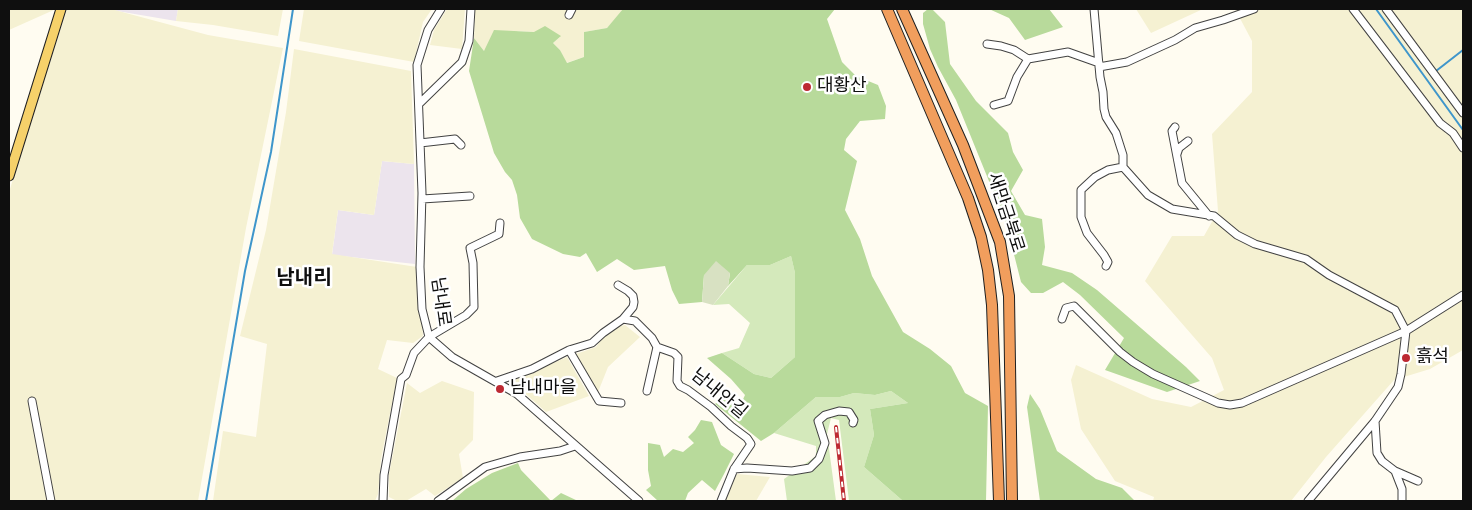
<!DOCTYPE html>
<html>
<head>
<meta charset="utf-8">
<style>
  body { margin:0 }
  #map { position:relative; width:1472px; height:510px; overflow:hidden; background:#fffcf1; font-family:Spectral,serif }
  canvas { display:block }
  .frame { position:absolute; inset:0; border:10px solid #0f0f0f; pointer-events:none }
</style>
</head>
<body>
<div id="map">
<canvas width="1472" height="510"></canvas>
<div class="frame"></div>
</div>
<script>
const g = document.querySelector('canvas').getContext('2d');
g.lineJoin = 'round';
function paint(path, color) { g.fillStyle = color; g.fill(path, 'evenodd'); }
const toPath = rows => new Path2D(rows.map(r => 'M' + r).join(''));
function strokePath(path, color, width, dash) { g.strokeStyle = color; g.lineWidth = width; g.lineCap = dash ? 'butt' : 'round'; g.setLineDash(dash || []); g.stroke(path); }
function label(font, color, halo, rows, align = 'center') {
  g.font = font + ' Spectral,"Noto Sans KR",serif'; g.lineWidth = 5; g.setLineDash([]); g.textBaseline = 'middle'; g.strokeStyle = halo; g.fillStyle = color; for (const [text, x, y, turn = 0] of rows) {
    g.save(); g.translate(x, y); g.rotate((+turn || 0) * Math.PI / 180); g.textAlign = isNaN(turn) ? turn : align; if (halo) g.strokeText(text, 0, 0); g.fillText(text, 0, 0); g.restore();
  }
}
paint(toPath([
  [111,9,178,9,176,21,111,10],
  [382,161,414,164,415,264,332,255,338,210,374,215]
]), '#ece4ed');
paint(toPath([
  [9,9,56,9,9,30],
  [67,9,111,9,208,35,283,48,246,228,198,501,9,501,9,192],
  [178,9,283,9,278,36,213,25,176,21],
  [304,9,432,9,423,22,414,62,299,41],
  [447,9,465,9,462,49,430,45,434,30],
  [475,9,623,9,624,10,607,28,584,32,584,57,566,63,560,50,553,43,560,37,534,32,518,31,484,51,474,38],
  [1136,9,1203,9,1151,33],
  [1235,9,1463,9,1463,350,1430,369,1394,380,1326,457,1291,501,1153,501,1154,497,1115,481,1081,429,1071,380,1076,365,1152,399,1191,407,1224,390,1212,358,1145,281,1172,236,1204,236,1218,211,1212,134,1252,92,1252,41],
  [294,49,411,71,414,164,382,161,374,215,338,210,332,254,417,267,423,336,413,343,387,340,378,369,397,378,381,459,378,494,375,501,213,501,223,431,256,437,267,344,240,336,266,230,286,112],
  [625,325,640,337,608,367,598,392,576,354,596,347,609,329],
  [567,357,589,396,546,412,511,381],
  [442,381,474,392,473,440,459,454,463,478,435,496,426,489,406,501,397,501,389,497,389,474,407,383,420,393],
  [737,474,770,477,756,501,725,501]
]), '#f5f1d2');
paint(toPath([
  [791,256,795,273,795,357,771,378,754,374,722,353,739,348,750,323,729,304,713,305,747,265,770,265],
  [891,391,908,403,870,409,874,435,864,467,903,501,849,501,839,420,831,418,827,434,836,501,787,501,784,479,816,456,816,446,774,433,816,397,840,397,854,393,875,395]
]), '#d4e9bb');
paint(toPath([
  [623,9,835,9,827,19,842,62,856,76,878,85,886,106,885,119,860,121,846,139,844,150,857,161,845,210,860,239,872,276,903,332,930,349,951,366,965,393,988,406,986,501,903,501,864,467,874,435,870,409,908,403,891,391,875,395,854,393,840,397,816,397,774,433,761,441,715,404,724,395,740,406,745,395,731,379,707,358,722,353,754,374,771,378,795,357,795,273,791,256,770,265,747,265,728,286,730,273,704,275,702,302,679,304,672,290,665,266,634,270,617,259,597,272,586,253,580,257,563,254,532,239,520,218,517,195,512,180,505,172,494,153,469,71,474,38,484,51,494,30,534,32,545,26,561,36,553,43,560,50,567,63,584,57,584,32,607,28],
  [928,9,932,9,945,22,950,64,976,101,1008,133,1013,152,1023,170,1011,191,1025,215,1042,219,1045,247,1042,265,1072,273,1097,290,1186,367,1200,381,1167,392,1105,370,1124,338,1080,295,1063,282,1043,293,1031,293,1021,282,1006,223,956,100,938,67,930,49,923,24,923,13],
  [989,9,1049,9,1063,27,1025,40,1009,18],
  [1030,394,1040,409,1057,451,1096,479,1122,488,1135,501,1040,501,1027,407],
  [701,420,712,422,721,445,734,454,724,474,715,491,702,480,688,493,685,501,658,501,646,490,651,486,648,470,648,443,660,445,664,457,673,449,683,452,694,443,688,437,695,430],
  [518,463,521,470,551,501,561,493,578,501,452,501,466,489,492,473]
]), '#b8da9b');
paint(toPath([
  [716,261,730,273,728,286,713,305,702,302,704,275]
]), '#d8e1c2');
strokePath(toPath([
  [1376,9,1463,130],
  [1436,71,1463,50],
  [206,501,245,271,271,152,293,9]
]), '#3f96cb', 2);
const minor = toPath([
  [441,9,428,30,417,65,422,193,420,267,422,309,429,337,452,357,517,394,639,501],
  [1094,9,1100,77,1103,92,1104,109,1106,117,1116,133,1123,155,1123,167,1148,195,1172,209,1214,216,1237,235,1255,244,1306,259,1329,275,1395,310,1406,331,1401,374,1398,387,1375,421,1308,501],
  [1353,9,1440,123,1453,133,1463,148],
  [1386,9,1463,113],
  [569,15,572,9],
  [987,44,1001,46,1014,50,1028,59],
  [1099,67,1127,62,1175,40,1195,28,1223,20,1254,9],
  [420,103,462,62,469,41,471,9],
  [994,105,1008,101,1017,77,1028,59,1068,52,1099,63],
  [1175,127,1172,131,1182,183,1209,216],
  [420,143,455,139,461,145],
  [1177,154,1179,148,1188,141],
  [422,199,470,196],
  [1106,266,1108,262,1104,255,1087,233,1081,217,1081,190,1095,177,1108,170,1123,167],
  [618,285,628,291,633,296,634,302,633,307,623,319],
  [1062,319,1066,308,1074,306,1120,352,1133,362,1153,374,1207,398,1218,403,1230,405,1242,403,1406,331,1463,295],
  [569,350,599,401,621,403],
  [497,381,532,369,569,350,592,343,603,333,623,319,635,321,652,338,657,347,674,353,678,357,677,381,680,386,688,390,711,407,731,426,747,438,751,444,734,469,721,501],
  [647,391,657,347],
  [32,401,51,501],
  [1375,421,1377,453,1382,461,1395,471,1418,481],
  [734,469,747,468,792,471,810,468,819,459,825,443,818,421,825,415,839,411,849,412,854,420,853,423],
  [1395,471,1402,489,1402,501],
  [383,501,384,475,401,379,406,375,414,353,429,337,466,315,474,307,473,263,470,248,499,234,500,223],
  [438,501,485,467,520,457,560,451,575,446]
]);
const major = toPath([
  [9,176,61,9]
]);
const highway = toPath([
  [887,9,968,198,981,237,988,270,992,305,999,501],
  [902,9,963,145,1000,242,1009,296,1012,501]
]);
strokePath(minor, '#424242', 9);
strokePath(major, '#202020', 11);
strokePath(highway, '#202020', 12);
strokePath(minor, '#fff', 7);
strokePath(major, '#f6d16a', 9);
strokePath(highway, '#f19e5d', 10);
const rail = toPath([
  [836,427,844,501]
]);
strokePath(rail, '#bd2932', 4);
strokePath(rail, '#fff', 2, [5.5]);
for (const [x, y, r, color] of [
  [807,87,5,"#bd2932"],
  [1406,358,5,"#bd2932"],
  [500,389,5,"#bd2932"]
]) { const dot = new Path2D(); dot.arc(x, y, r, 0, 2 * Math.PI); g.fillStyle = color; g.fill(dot); strokePath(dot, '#fff', 2); }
label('18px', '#0f0f0f', '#fff', [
  ["대황산",817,87],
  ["흙석",1416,358],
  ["남내마을",510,389]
], 'left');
label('18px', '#0f0f0f', '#fff', [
  ["새만금북로",1004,213,72],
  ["남내로",439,302,82],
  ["남내안길",718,395,40]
]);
label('bold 20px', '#0f0f0f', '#fff', [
  ["남내리",304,280]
]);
</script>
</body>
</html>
